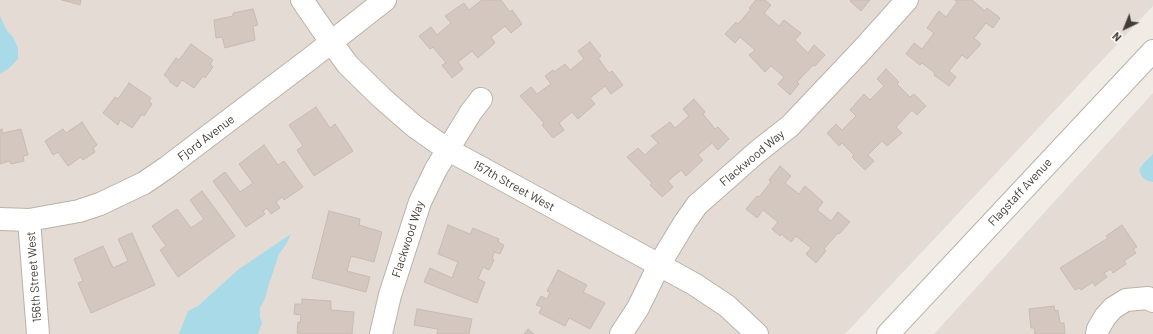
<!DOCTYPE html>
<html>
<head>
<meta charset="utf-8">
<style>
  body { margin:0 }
  #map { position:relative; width:1153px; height:334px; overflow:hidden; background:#f1ebe6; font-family:Barlow,sans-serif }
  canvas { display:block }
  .north { position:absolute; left:1105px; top:8px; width:40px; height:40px; -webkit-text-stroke:3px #fff; paint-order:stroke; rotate:223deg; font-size:11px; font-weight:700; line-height:16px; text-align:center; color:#423b36 }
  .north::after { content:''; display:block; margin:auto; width:14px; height:18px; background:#423b36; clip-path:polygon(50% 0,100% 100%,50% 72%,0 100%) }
</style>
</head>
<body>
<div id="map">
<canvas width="1153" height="334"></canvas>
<div class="north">N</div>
</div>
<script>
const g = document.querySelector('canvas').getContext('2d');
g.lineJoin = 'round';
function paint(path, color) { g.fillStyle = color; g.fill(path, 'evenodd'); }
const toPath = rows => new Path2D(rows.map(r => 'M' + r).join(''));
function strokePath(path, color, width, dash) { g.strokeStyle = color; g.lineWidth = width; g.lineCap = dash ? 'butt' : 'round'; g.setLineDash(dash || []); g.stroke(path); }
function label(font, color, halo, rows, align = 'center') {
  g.font = font + ' Barlow,sans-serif'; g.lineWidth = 3.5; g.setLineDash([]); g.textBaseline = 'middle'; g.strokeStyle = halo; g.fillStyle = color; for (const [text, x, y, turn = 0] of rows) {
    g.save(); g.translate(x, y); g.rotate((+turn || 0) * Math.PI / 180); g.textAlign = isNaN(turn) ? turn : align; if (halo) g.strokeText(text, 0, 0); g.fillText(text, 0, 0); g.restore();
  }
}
paint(toPath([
  [0,0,1153,0,1153,6,845,334,0,334],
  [1153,93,1153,334,934,334,944,323]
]), '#e4dcd4');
paint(toPath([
  [0,16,7,31,13,37,18,48,18,59,8,69,0,74],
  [1153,154,1153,182,1148,181,1142,177,1139,170,1143,164],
  [291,234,287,243,279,254,268,287,265,299,260,308,260,317,262,323,258,334,179,334,188,311,198,306,239,269]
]), '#a8dbe7');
const building = toPath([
  [62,0,81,0,80,5,62,0],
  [482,0,501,0,510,12,512,10,522,24,511,33,505,26,491,37,495,43,478,58,472,51,458,62,463,69,452,78,442,65,446,63,433,47,430,49,419,36,431,27,437,35,451,23,445,16,464,3,469,10,482,0],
  [756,0,765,0,771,5,764,13,779,26,784,20,801,33,795,40,808,53,814,45,825,55,815,66,813,65,797,82,799,84,790,95,778,84,784,77,771,66,765,72,749,55,755,50,740,37,735,43,725,34,736,22,738,24,751,9,749,8,756,0],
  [851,0,870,0,861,11,850,1,851,0],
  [955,0,972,0,985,11,987,8,1000,18,993,28,986,23,974,38,981,44,967,59,962,55,949,71,956,77,949,86,934,75,935,73,922,63,920,65,906,54,914,43,922,49,934,33,927,28,939,11,946,17,957,2,955,0],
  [253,9,258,25,253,26,255,40,225,48,222,37,216,38,214,20,233,16,233,13,253,9],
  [590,42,601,56,598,58,609,73,612,71,623,85,611,94,605,86,590,98,595,104,578,119,572,112,559,123,564,130,553,138,542,125,544,123,520,96,531,87,537,94,551,84,545,76,553,70,554,72,565,64,570,70,584,59,578,51,590,42],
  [191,44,213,60,210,64,213,67,205,78,203,76,194,88,182,80,177,87,169,81,170,80,164,75,176,58,179,60,191,44],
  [886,69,899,82,897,84,910,97,914,94,926,106,917,115,912,110,896,127,902,133,887,146,882,141,868,155,874,161,865,170,852,157,854,155,842,143,839,146,827,133,836,124,842,130,856,116,850,110,864,94,870,100,884,86,877,79,886,69],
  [129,83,151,98,149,102,152,104,144,116,142,114,132,128,120,120,118,125,103,113,115,97,118,99,129,83],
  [694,99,705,112,703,114,715,129,718,127,729,139,718,150,712,143,698,155,703,160,686,176,681,170,668,181,673,187,662,197,650,185,652,183,627,157,638,148,645,155,658,143,651,136,670,122,675,128,689,116,683,109,694,99],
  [316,107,330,128,335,124,353,151,314,176,297,150,303,146,289,125,316,107],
  [82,122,97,145,93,148,95,152,83,160,81,157,68,166,58,152,53,155,45,141,63,129,66,133,82,122],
  [2,129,3,133,21,129,28,155,23,156,24,161,11,164,10,161,0,164,0,130,2,129],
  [264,145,278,165,284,161,303,187,284,200,282,197,276,202,280,208,271,214,267,208,263,211,265,214,246,227,213,181,225,172,240,192,253,183,239,164,264,145],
  [780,166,791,176,785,183,799,194,805,186,823,202,817,210,831,221,838,212,850,222,839,234,838,233,824,249,826,251,816,263,806,254,811,248,796,236,791,242,781,234,780,236,772,229,778,222,763,210,757,218,746,209,757,196,759,197,771,182,769,180,780,166],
  [202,191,235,236,178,277,160,250,166,246,152,226,177,209,191,228,204,219,190,200,202,191],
  [329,211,360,219,359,225,382,232,374,262,351,256,347,271,370,277,366,292,312,278,329,211],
  [448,225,470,234,473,228,499,239,498,242,504,245,500,254,494,252,492,259,494,260,489,270,483,267,478,279,485,282,477,303,424,282,430,268,452,278,458,262,438,254,448,225],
  [1122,225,1137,247,1133,249,1136,253,1124,261,1126,264,1113,273,1111,269,1104,273,1107,277,1095,286,1093,282,1081,290,1079,288,1075,290,1060,268,1108,238,1106,236,1122,225],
  [132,233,155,285,91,313,78,283,83,281,74,259,103,246,113,268,128,261,118,239,132,233],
  [558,270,587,285,583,292,605,303,590,329,569,318,565,326,539,313,542,307,536,305,541,296,547,299,550,292,547,291,558,270],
  [302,299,331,301,331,310,354,312,352,334,304,334,297,333,298,322,300,323,301,315,294,314,295,304,302,304,302,299],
  [1054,306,1055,311,1058,310,1060,323,1064,323,1065,334,1035,334,1034,328,1031,328,1029,309,1054,306],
  [417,309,472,319,469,334,437,334,438,329,414,325,417,309],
  [528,329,534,334,524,334,528,329]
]);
paint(building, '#d4c7bf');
strokePath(building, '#cbbbb1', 1);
const minor = toPath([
  [302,0,331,42,348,65,383,99,414,126,448,150,467,160,694,284,727,306,757,334],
  [0,219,29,220,79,211,100,204,144,183,166,168,311,58,385,0],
  [29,220,38,334],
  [381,334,390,295,420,202,436,169,471,112,481,99],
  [621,334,638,308,659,265,685,222,697,205,757,152,790,126,862,50,907,0],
  [888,334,1153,51],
  [1097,334,1098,329,1105,317,1113,308,1126,300,1148,298,1153,301]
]);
strokePath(minor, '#bbb1a9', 24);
strokePath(minor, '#fff', 22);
label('12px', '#423b36', '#fff', [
  ["Fjord Avenue",206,138,-37],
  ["Flackwood Way",752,158,-40],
  ["157th Street West",514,186,29],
  ["Flagstaff Avenue",1020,192,-47],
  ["Flackwood Way",408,239,-72],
  ["156th Street West",34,277,-94]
]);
</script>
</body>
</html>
